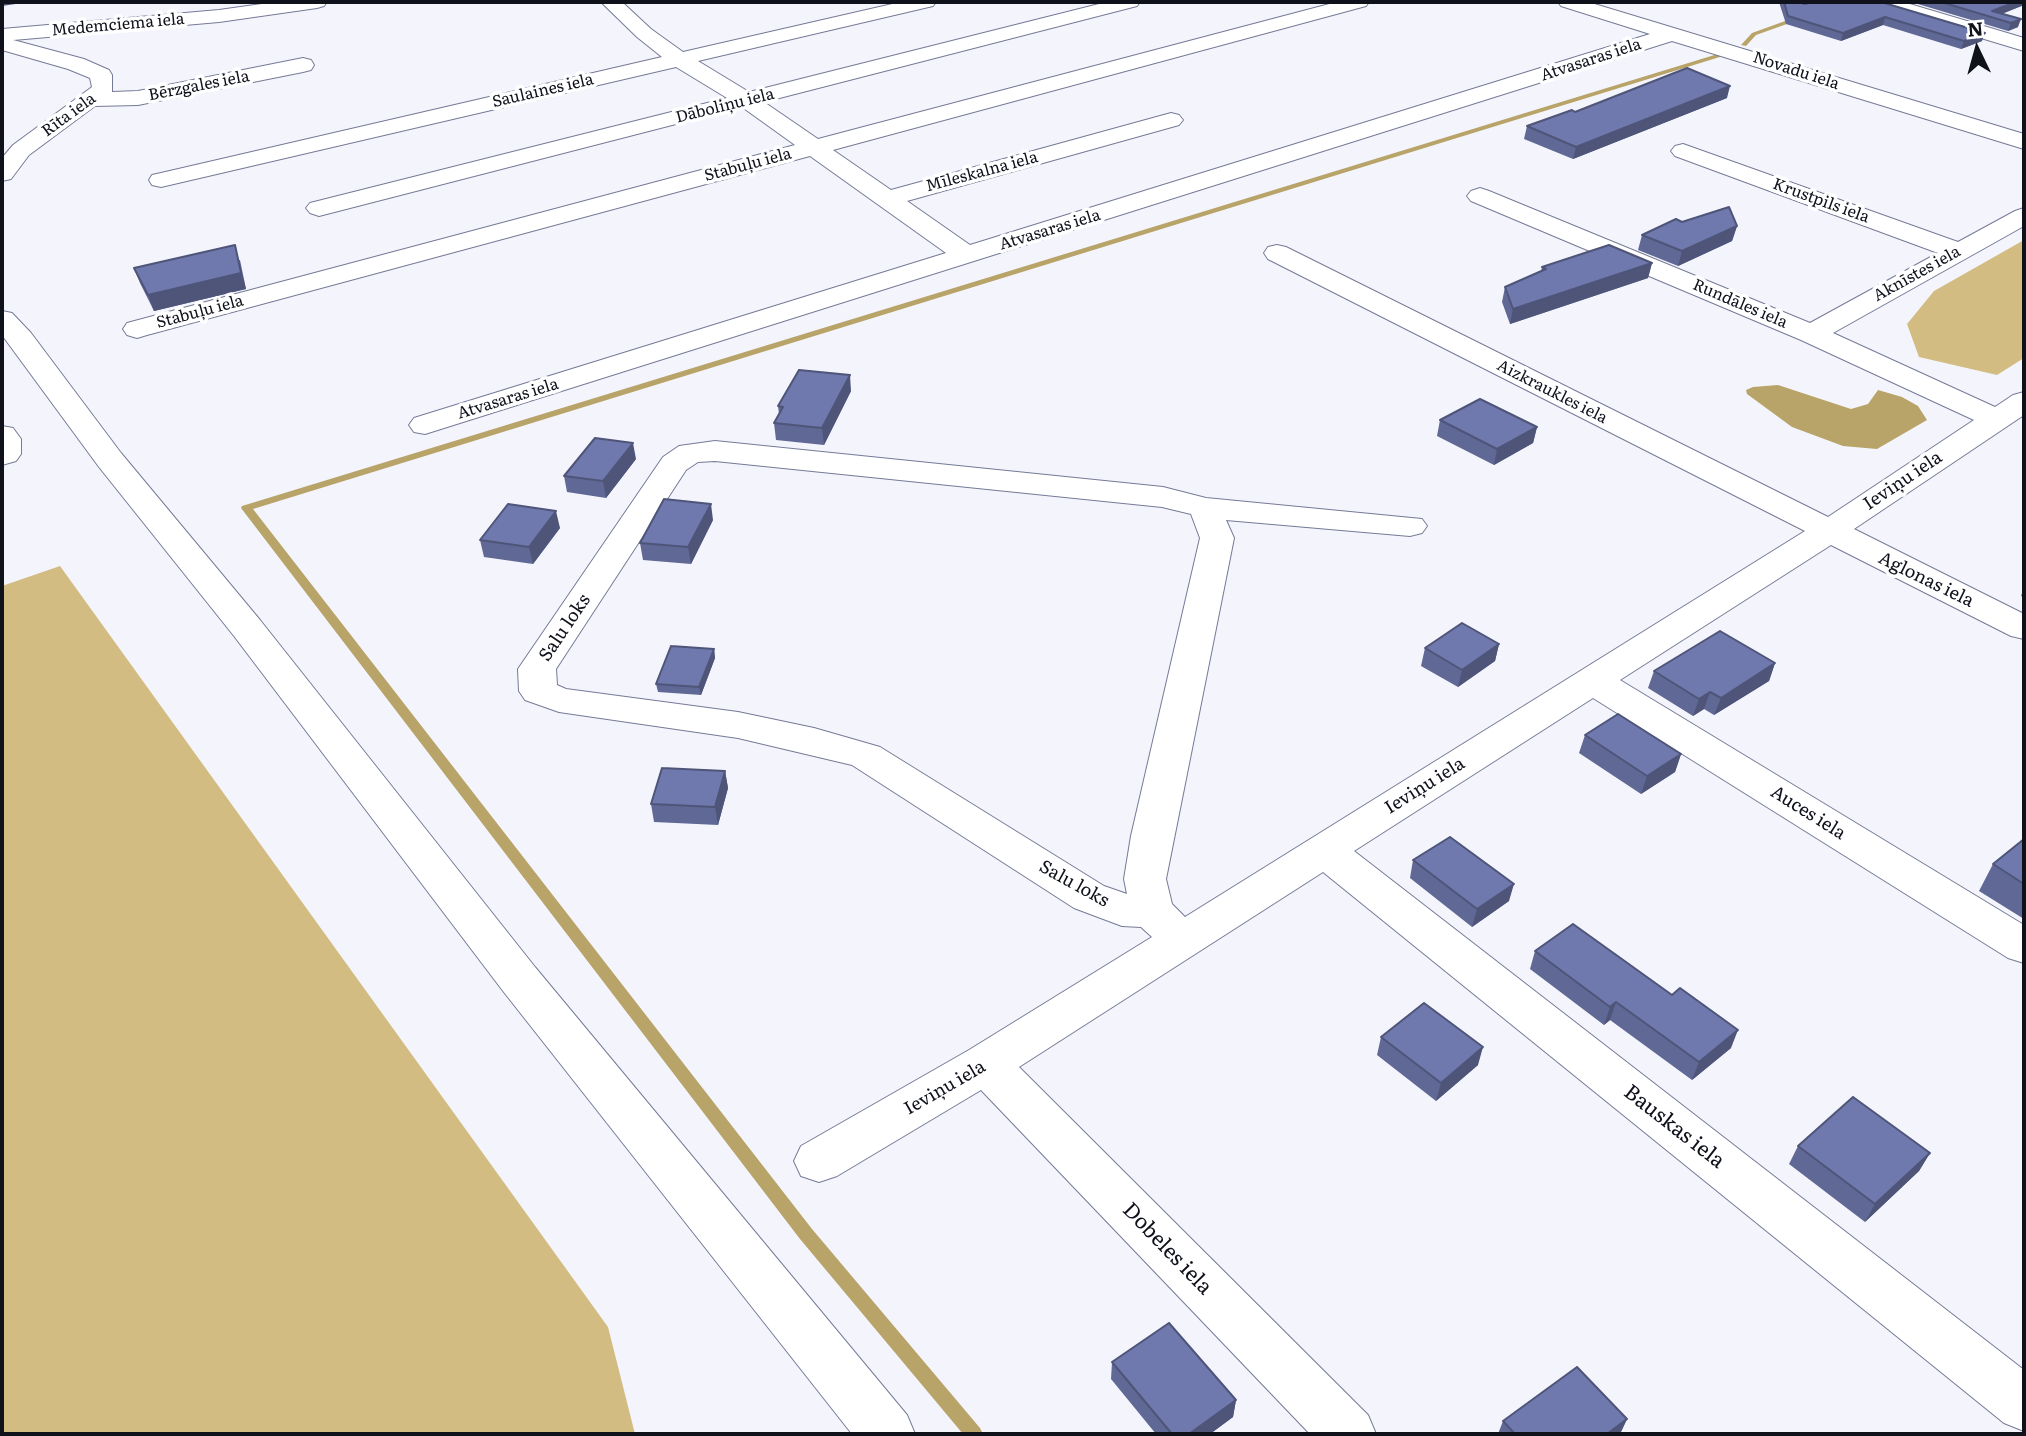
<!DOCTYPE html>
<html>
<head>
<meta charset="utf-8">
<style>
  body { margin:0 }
  #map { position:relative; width:2026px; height:1436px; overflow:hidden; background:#f4f5fc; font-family:Literata,serif }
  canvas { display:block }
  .frame { position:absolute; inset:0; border:4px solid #0f111b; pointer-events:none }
  .north { position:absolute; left:1942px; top:14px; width:70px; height:70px; -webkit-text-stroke:5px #fff; paint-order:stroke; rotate:355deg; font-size:19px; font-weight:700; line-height:28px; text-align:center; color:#0f111b }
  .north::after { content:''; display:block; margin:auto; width:24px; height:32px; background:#0f111b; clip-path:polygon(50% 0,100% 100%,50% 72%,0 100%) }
</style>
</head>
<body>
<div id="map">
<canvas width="2026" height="1436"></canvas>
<div class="frame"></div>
<div class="north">N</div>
</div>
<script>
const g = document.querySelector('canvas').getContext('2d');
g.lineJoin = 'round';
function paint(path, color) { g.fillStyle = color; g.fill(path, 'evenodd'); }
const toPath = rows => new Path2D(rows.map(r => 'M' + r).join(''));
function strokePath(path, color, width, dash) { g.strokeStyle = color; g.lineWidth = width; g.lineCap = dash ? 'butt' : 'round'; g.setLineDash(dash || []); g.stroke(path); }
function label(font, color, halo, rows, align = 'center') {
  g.font = font + ' Literata,serif'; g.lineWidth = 7; g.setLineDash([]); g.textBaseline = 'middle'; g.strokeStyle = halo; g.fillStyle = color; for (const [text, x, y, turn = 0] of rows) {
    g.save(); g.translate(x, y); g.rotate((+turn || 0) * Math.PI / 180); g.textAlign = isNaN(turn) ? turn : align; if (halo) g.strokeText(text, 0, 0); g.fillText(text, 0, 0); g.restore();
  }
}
paint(toPath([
  [2024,240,2024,358,1997,375,1919,357,1907,324,1934,291],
  [60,566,608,1327,635,1434,2,1434,2,586]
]), '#d2bc82');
paint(toPath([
  [1778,385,1851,409,1868,404,1878,390,1902,397,1918,406,1927,420,1877,449,1843,446,1792,427,1747,394,1746,390,1753,387]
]), '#b8a369');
paint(toPath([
  [1799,16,1802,18,1801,19,1756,35,1746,46,1741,45,1752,33,1799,16],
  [1721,53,1724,55,1723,56,253,509,812,1229,980,1428,983,1434,963,1434,800,1239,241,508,242,506,1721,53]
]), '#b8a369');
const minor = toPath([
  [601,2,622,2,651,29,683,52,901,2,936,2,933,6,698,61,749,92,1107,2,1140,2,1137,6,764,102,818,139,1337,2,1369,2,1366,6,833,150,891,190,1171,113,1179,115,1183,120,1179,125,907,201,970,245,1650,34,1561,6,1558,2,1588,2,2024,134,2024,149,1672,41,425,434,414,432,409,425,414,418,946,253,810,156,147,335,137,338,127,335,123,329,127,323,795,145,742,107,319,216,310,213,306,208,310,203,727,98,676,67,161,187,152,185,149,180,152,175,161,173,662,57,637,37,601,2],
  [1788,2,1812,2,1813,3,1810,7,1803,9,1791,6,1788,2],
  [1872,2,1903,2,2024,38,2024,51,1875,6,1872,2],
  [2,37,84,59,109,70,112,75,112,92,138,91,303,58,311,60,314,65,311,70,303,72,138,105,95,106,29,155,11,179,2,181,2,158,13,145,92,87,90,78,68,69,2,50,2,37],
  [1683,144,1958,242,2015,211,2024,208,2024,226,1833,333,1995,407,2013,395,2024,392,2024,415,1854,529,2024,614,2024,639,2011,636,1831,545,1620,680,2024,925,2024,963,2008,958,1593,698,1354,851,2024,1370,2024,1431,2004,1423,1323,872,1019,1067,1368,1415,1376,1434,1310,1434,981,1090,837,1176,819,1182,801,1176,794,1161,801,1146,969,1050,1152,937,1141,927,1122,926,1074,908,852,765,738,738,559,712,525,700,519,691,518,669,663,457,679,446,715,441,1163,487,1206,498,1422,519,1427,526,1422,533,1410,536,1226,520,1234,538,1166,879,1172,904,1185,917,1805,531,1268,259,1264,253,1268,247,1277,245,1286,247,1828,517,1974,420,1801,340,1471,201,1467,196,1471,191,1480,188,1489,191,1810,323,1938,253,1675,156,1671,151,1675,146,1683,144],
  [715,461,1162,507,1191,514,1200,538,1131,836,1124,879,1127,894,1104,886,880,747,814,728,738,712,566,689,557,685,556,669,686,470,698,462,715,461],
  [2,311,12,313,31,333,121,453,260,620,535,967,907,1415,915,1434,852,1434,503,991,234,636,99,467,2,335,2,311],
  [2,426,13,428,21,439,21,454,16,461,2,465,2,426]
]);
const tertiary = toPath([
  [276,2,327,2,324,6,317,8,219,22,2,41,2,29,219,10,276,2]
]);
strokePath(minor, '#757a97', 2);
strokePath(tertiary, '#757a97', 2);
paint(minor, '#fff');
paint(tertiary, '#fff');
paint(toPath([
  [1779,2,1797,2,1805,4,1881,2,1982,41,1961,49,1883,25,1841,41,1786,24],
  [1911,2,2024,2,2024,5,2002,14,2018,27,2008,31],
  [1727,98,1573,159,1524,139,1527,126,1575,112],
  [1682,222,1737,226,1732,241,1678,266,1638,250,1642,235],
  [240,260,246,289,154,311,140,283,134,268],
  [1652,263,1648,278,1510,324,1502,302,1505,287,1541,272,1542,267],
  [851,391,824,445,776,440,774,423,779,414,778,406],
  [1440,420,1537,427,1533,443,1494,465,1437,436],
  [636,459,606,498,567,492,564,476],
  [713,520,691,564,643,560,640,543],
  [560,528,533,564,484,557,480,540],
  [2024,588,2024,597,2021,596],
  [1499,644,1495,661,1458,687,1421,666,1425,648],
  [714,649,715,658,701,695,658,692,656,684],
  [1775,663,1769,681,1714,715,1704,709,1693,716,1648,688,1654,671],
  [1585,735,1681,754,1675,772,1641,794,1579,753],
  [725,771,728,788,718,825,654,822,651,804],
  [2024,839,2024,919,1979,891,1993,864],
  [1413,860,1509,901,1472,927,1410,878],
  [1535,951,1672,995,1731,1048,1692,1080,1610,1020,1604,1025,1530,969],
  [1381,1037,1478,1065,1436,1101,1377,1055],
  [1798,1146,1930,1153,1919,1171,1865,1222,1789,1164],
  [1112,1362,1236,1400,1233,1417,1210,1434,1156,1434,1111,1379],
  [1627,1419,1620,1434,1498,1434,1503,1421]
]), '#606895');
paint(toPath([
  [2,2,29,2,2,6],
  [2016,2,2024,2,2024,5,1993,17,1992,11],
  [1885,17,1883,25,1841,41,1843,33],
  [2021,19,2018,27,2008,31,2011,23],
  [1985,33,1982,41,1961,49,1964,41],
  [1730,86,1727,98,1573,159,1576,147],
  [1737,226,1732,241,1678,266,1682,251],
  [235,245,246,289,154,311,148,295],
  [1652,263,1648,278,1510,324,1513,309],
  [850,375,851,391,824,445,822,428],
  [1537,427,1533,443,1494,465,1497,449],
  [633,443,636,459,606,498,603,481],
  [711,504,713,520,691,564,688,547],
  [556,511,560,528,533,564,529,547],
  [1499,644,1495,661,1458,687,1462,670],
  [714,649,715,658,701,695,699,687],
  [1775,663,1769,681,1714,715,1721,698],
  [1710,692,1704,709,1693,716,1699,699],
  [1681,754,1675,772,1641,794,1647,776],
  [725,771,728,788,718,825,715,807],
  [1514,884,1509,901,1472,927,1477,909],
  [1616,1002,1610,1020,1604,1025,1610,1007],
  [1738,1030,1731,1048,1692,1080,1699,1062],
  [1483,1047,1478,1065,1436,1101,1441,1083],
  [1930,1153,1919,1171,1865,1222,1875,1204],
  [1236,1400,1233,1417,1210,1434,1189,1434],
  [1627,1419,1620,1434,1607,1434]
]), '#4e5579');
const building = toPath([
  [1784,2,1797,2,1805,4,1813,2,1881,2,1985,33,1964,41,1885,17,1843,33,1788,16,1784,2],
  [1941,2,2016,2,1992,11,2021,19,2011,23,1941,2],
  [1687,68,1730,86,1576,147,1527,126,1572,110,1575,112,1687,68],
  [1729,207,1737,226,1682,251,1642,235,1676,219,1682,222,1729,207],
  [235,245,241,273,148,295,134,268,235,245],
  [1609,245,1652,263,1513,309,1505,287,1546,269,1542,267,1609,245],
  [799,370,850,375,822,428,774,423,783,407,778,406,799,370],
  [1480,399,1537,427,1497,449,1440,420,1480,399],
  [595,438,633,443,603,481,564,476,595,438],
  [664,499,711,504,688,547,640,543,664,499],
  [508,504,556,511,529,547,480,540,508,504],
  [1462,623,1499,644,1462,670,1425,648,1462,623],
  [1720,631,1775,663,1721,698,1710,692,1699,699,1654,671,1720,631],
  [671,646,714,649,699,687,656,684,671,646],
  [1618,714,1681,754,1647,776,1585,735,1618,714],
  [662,768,725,771,715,807,651,804,662,768],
  [1450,837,1514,884,1477,909,1413,860,1450,837],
  [2024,839,2024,884,1993,864,2024,839],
  [1573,924,1672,995,1680,988,1738,1030,1699,1062,1616,1002,1610,1007,1535,951,1573,924],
  [1424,1003,1483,1047,1441,1083,1381,1037,1424,1003],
  [1853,1097,1930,1153,1875,1204,1798,1146,1853,1097],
  [1169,1323,1236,1400,1189,1434,1172,1434,1112,1362,1169,1323],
  [1577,1367,1627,1419,1607,1434,1515,1434,1503,1421,1577,1367]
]);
paint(building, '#7079ad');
strokePath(building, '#4e5579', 2);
label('16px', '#0f111b', '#fff', [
  ["Medemciema iela",118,25,-5],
  ["Atvasaras iela",1591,60,-18],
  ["Novadu iela",1796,71,18],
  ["Bērzgales iela",199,86,-11],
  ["Saulaines iela",543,91,-13],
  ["Dāboliņu iela",725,106,-14],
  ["Rīta iela",69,115,-36],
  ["Stabuļu iela",748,165,-15],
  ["Mīleskalna iela",982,172,-15],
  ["Krustpils iela",1821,201,20],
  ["Atvasaras iela",1050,230,-17],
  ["Aknīstes iela",1917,274,-29],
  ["Rundāles iela",1740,304,23],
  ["Stabuļu iela",200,312,-15],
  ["Aizkraukles iela",1552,392,27],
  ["Atvasaras iela",508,399,-17]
]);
label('18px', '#0f111b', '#fff', [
  ["Ieviņu iela",1903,481,-34],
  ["Aglonas iela",1926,580,26],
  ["Salu loks",565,628,-56],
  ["Ieviņu iela",1425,786,-32],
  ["Auces iela",1808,813,32],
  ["Salu loks",1074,884,29],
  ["Ieviņu iela",945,1088,-30]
]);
label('21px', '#0f111b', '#fff', [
  ["Bauskas iela",1674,1127,38],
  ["Dobeles iela",1167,1249,46]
]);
</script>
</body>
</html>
